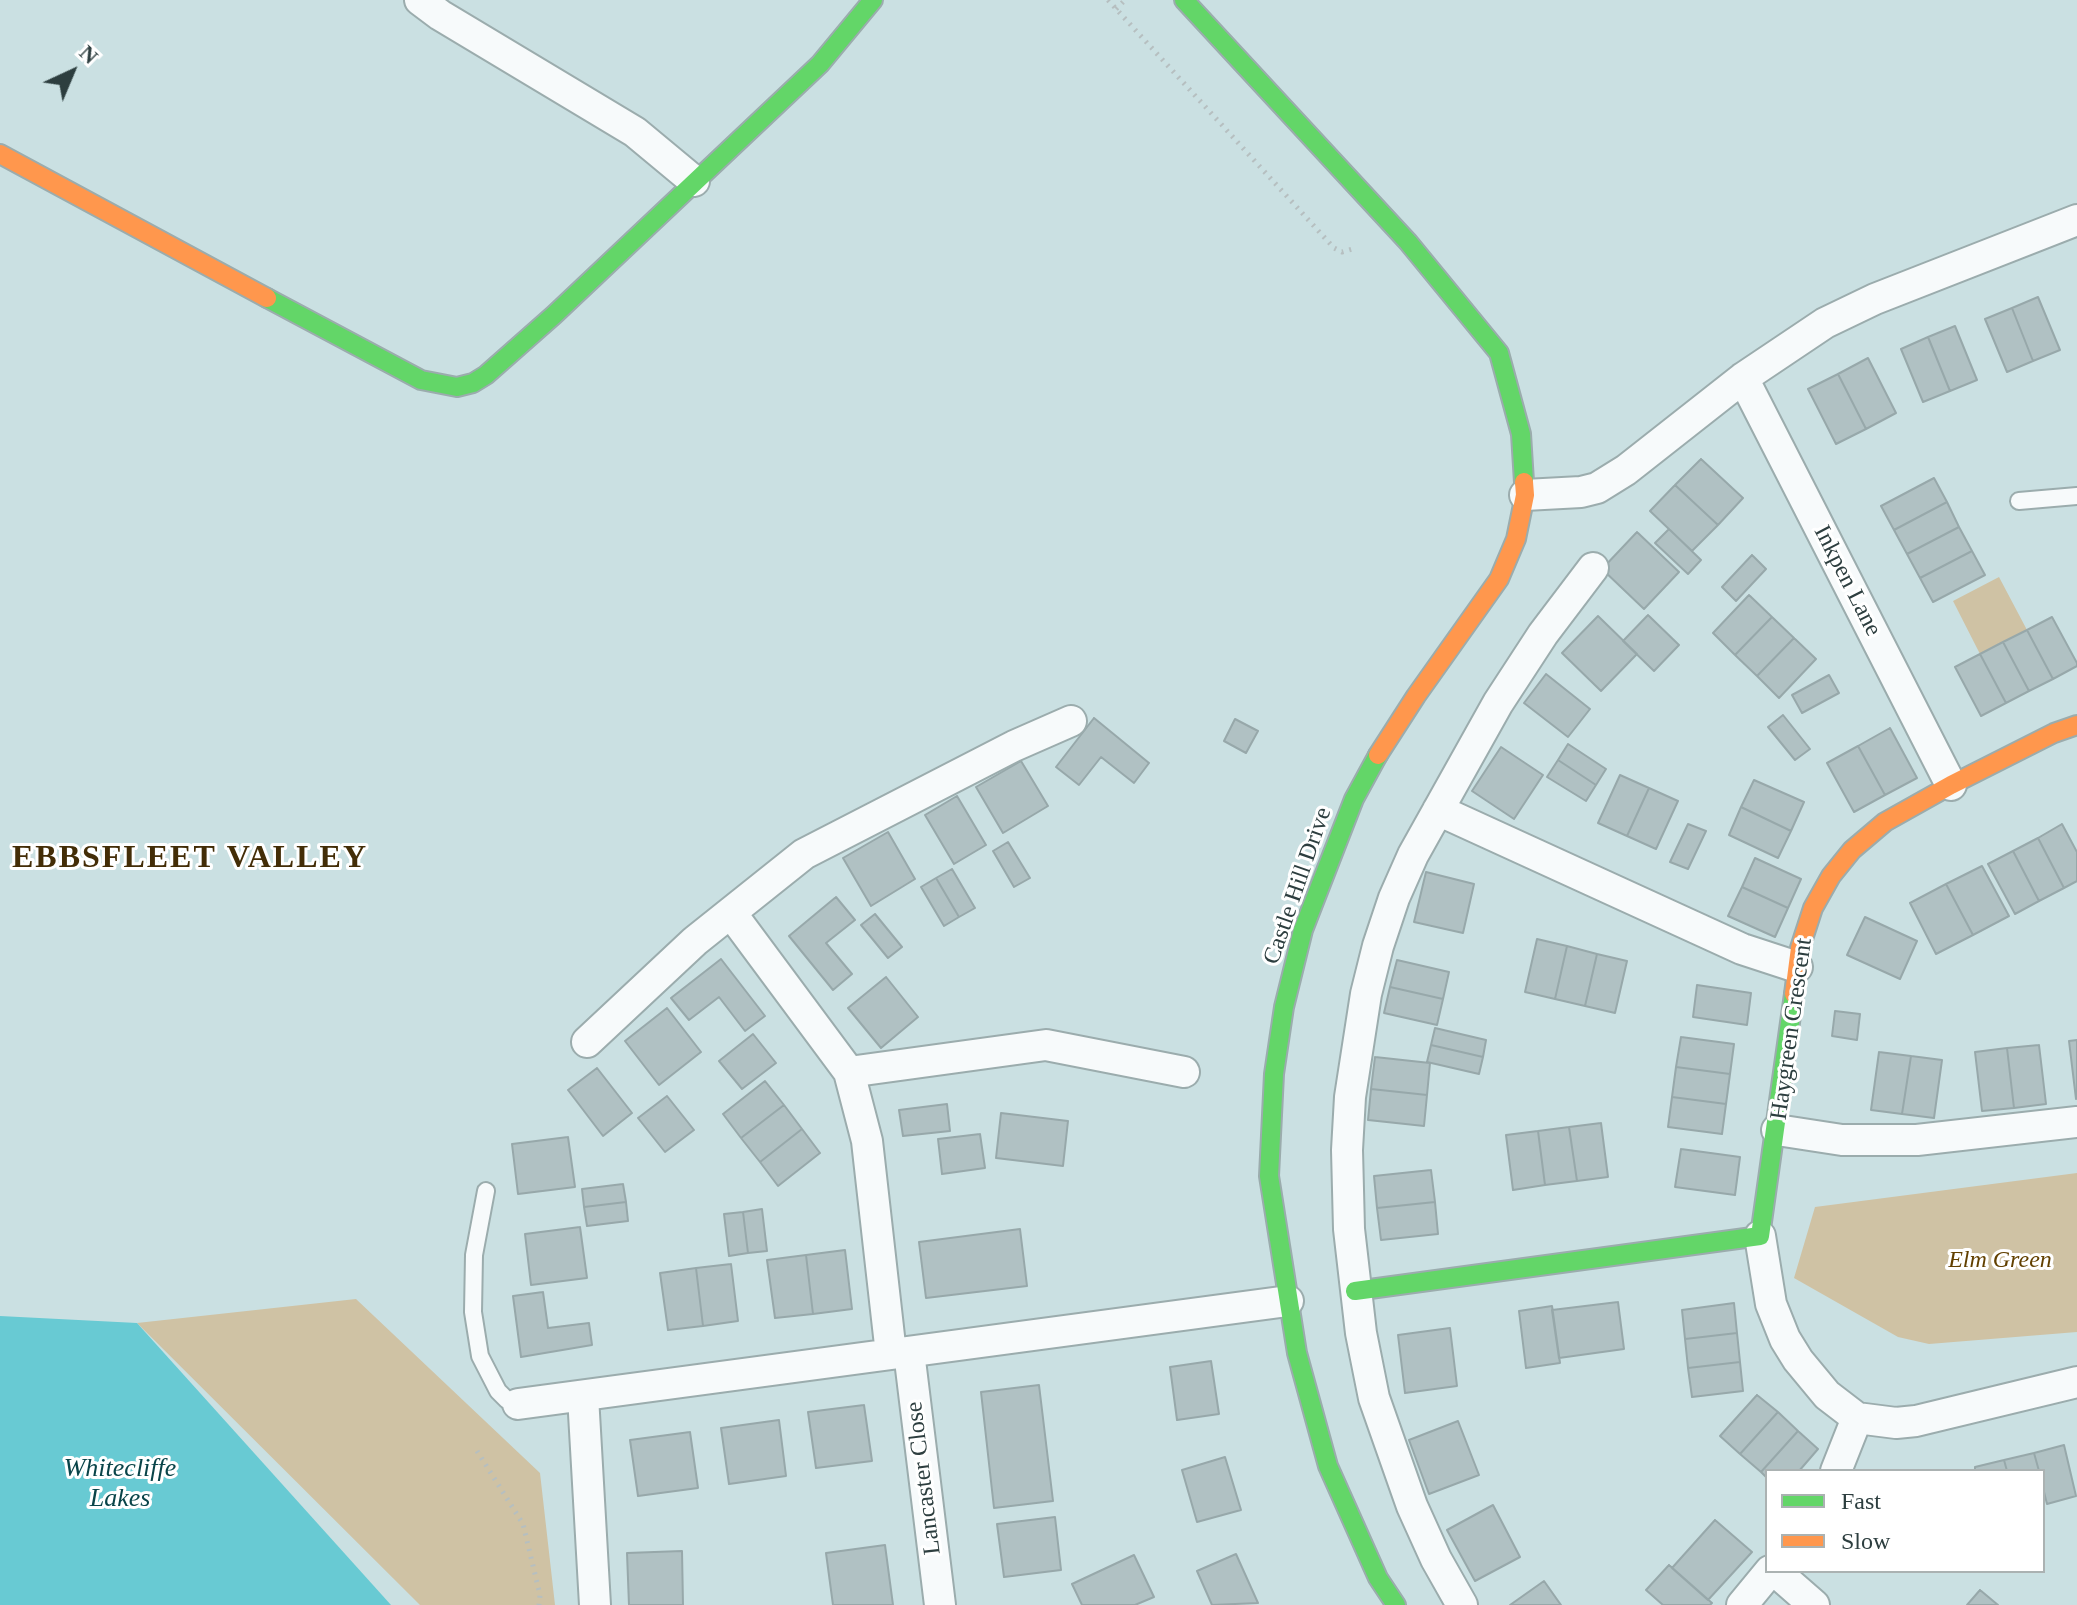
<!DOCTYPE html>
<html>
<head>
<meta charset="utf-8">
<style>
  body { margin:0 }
  #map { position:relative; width:2077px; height:1605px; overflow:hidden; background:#cae0e2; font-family:Georgia,serif }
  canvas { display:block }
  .legend { position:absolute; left:1765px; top:1469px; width:280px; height:104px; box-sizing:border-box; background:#fff; border:2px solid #abb2b2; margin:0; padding:10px 14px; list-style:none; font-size:24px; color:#2d3e3f }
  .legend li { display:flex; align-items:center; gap:16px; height:40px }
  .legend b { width:40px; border:2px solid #abb2b2 }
  .north { position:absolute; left:32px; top:32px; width:80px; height:80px; -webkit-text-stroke:6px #fff; paint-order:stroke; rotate:44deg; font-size:22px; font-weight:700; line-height:32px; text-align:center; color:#2d3e3f }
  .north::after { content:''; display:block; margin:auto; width:28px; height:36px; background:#2d3e3f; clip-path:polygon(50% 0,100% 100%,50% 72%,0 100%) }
</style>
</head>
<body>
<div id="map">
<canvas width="2077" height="1605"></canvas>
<ul class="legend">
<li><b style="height:10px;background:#63d668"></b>Fast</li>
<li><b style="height:10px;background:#ff974d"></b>Slow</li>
</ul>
<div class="north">N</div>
</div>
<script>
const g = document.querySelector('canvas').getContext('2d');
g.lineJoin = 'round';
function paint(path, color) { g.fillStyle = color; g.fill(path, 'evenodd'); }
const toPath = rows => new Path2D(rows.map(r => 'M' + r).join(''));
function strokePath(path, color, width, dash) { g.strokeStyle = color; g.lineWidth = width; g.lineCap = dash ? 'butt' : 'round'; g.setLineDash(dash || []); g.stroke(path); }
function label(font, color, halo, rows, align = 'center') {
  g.font = font + ' Georgia,serif'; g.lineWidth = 6; g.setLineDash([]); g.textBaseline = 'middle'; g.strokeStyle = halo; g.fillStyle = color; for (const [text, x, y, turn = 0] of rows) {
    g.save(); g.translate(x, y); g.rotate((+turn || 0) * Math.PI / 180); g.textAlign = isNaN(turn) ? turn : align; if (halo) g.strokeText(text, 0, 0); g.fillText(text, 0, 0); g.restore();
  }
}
paint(toPath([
  [1999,577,2027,630,1980,654,1953,601],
  [2077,1173,2077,1332,1929,1344,1898,1337,1794,1278,1815,1207],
  [356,1299,540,1473,555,1605,420,1605,137,1323]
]), '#cfc2a4');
paint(toPath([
  [0,1316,137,1323,391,1605,0,1605]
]), '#68cad3');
const building = toPath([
  [2038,297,2060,350,2033,361,2012,308,2038,297],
  [2012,308,2033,361,2007,372,1985,319,2012,308],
  [1955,326,1977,380,1950,391,1928,337,1955,326],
  [1928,337,1950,391,1923,402,1901,349,1928,337],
  [1868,358,1896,413,1866,429,1838,374,1868,358],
  [1838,374,1866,429,1836,444,1808,389,1838,374],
  [1701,459,1743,498,1718,525,1675,485,1701,459],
  [1934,478,1947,502,1894,530,1881,506,1934,478],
  [1675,485,1718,525,1692,551,1650,511,1675,485],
  [1947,502,1959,527,1907,554,1894,530,1947,502],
  [1959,527,1972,551,1920,578,1907,554,1959,527],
  [1669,529,1701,560,1688,574,1655,543,1669,529],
  [1637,532,1679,572,1644,609,1602,569,1637,532],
  [1972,551,1985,575,1933,602,1920,578,1972,551],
  [1752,555,1766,569,1736,601,1722,587,1752,555],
  [1749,595,1772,617,1735,655,1713,633,1749,595],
  [1648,615,1679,645,1654,671,1623,641,1648,615],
  [1598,616,1637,654,1601,691,1562,653,1598,616],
  [1772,617,1794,638,1757,676,1735,655,1772,617],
  [2052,617,2077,663,2077,666,2053,679,2027,630,2052,617],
  [2027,630,2053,679,2029,691,2003,642,2027,630],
  [1794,638,1816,659,1779,698,1757,676,1794,638],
  [2003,642,2029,691,2006,703,1980,654,2003,642],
  [1980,654,2006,703,1981,716,1955,667,1980,654],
  [1546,674,1590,709,1568,737,1524,703,1546,674],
  [1829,675,1839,693,1802,713,1792,695,1829,675],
  [1783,715,1810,749,1795,760,1768,727,1783,715],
  [1094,718,1149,763,1134,783,1101,757,1079,785,1056,767,1094,718],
  [1235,719,1258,731,1246,753,1224,741,1235,719],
  [1890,728,1917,778,1885,795,1858,746,1890,728],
  [1568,744,1606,769,1596,785,1558,760,1568,744],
  [1858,746,1885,795,1854,812,1827,763,1858,746],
  [1501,747,1543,775,1514,819,1472,791,1501,747],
  [1558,760,1596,785,1586,801,1547,777,1558,760],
  [1021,761,1048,806,1003,833,976,787,1021,761],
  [1620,775,1649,788,1627,836,1598,823,1620,775],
  [1754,780,1804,802,1791,831,1741,807,1754,780],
  [1649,788,1678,801,1656,849,1627,836,1649,788],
  [957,796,986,845,954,864,925,815,957,796],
  [1741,807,1791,831,1778,858,1729,835,1741,807],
  [1688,824,1706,831,1688,869,1670,862,1688,824],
  [2062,824,2077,852,2077,881,2064,888,2038,838,2062,824],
  [888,832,915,879,871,906,843,858,888,832],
  [2038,838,2064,888,2039,901,2013,851,2038,838],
  [1008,842,1030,878,1014,887,993,851,1008,842],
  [2013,851,2039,901,2015,914,1988,864,2013,851],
  [1755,858,1801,879,1788,908,1742,887,1755,858],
  [1982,866,2009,916,1973,935,1946,884,1982,866],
  [952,869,975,908,959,917,936,878,952,869],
  [1426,872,1474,884,1463,933,1414,922,1426,872],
  [936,878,959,917,944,926,921,887,936,878],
  [1946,884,1973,935,1936,954,1910,903,1946,884],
  [1742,887,1788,908,1775,937,1728,916,1742,887],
  [836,897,855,920,826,943,852,974,833,990,789,936,836,897],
  [875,914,902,947,888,958,861,925,875,914],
  [1865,917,1917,941,1900,979,1847,955,1865,917],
  [1537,939,1567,946,1555,999,1525,992,1537,939],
  [1567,946,1597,954,1585,1006,1555,999,1567,946],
  [1597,954,1627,961,1615,1013,1585,1006,1597,954],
  [721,959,765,1016,745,1031,719,997,689,1020,671,998,721,959],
  [1397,960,1449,972,1443,999,1390,987,1397,960],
  [886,977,918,1017,881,1048,848,1008,886,977],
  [1697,985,1751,993,1747,1025,1693,1017,1697,985],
  [1390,987,1443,999,1437,1025,1384,1013,1390,987],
  [667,1008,701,1052,659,1085,625,1041,667,1008],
  [1835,1011,1860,1014,1857,1040,1832,1036,1835,1011],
  [1435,1028,1486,1040,1483,1057,1431,1045,1435,1028],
  [753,1034,776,1063,742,1089,719,1061,753,1034],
  [1681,1037,1734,1044,1730,1074,1676,1067,1681,1037],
  [2077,1040,2077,1098,2076,1099,2069,1041,2077,1040],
  [1431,1045,1483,1057,1479,1074,1427,1062,1431,1045],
  [2039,1045,2046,1104,2014,1108,2007,1048,2039,1045],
  [2007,1048,2014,1108,1982,1111,1975,1052,2007,1048],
  [1879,1052,1911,1056,1902,1114,1871,1110,1879,1052],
  [1911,1056,1942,1060,1934,1118,1902,1114,1911,1056],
  [1375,1057,1430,1063,1427,1095,1371,1089,1375,1057],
  [1676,1067,1730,1074,1726,1104,1672,1097,1676,1067],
  [597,1068,632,1113,603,1136,568,1090,597,1068],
  [765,1081,784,1105,741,1138,723,1114,765,1081],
  [1371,1089,1427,1095,1424,1126,1368,1120,1371,1089],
  [667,1096,694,1130,665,1152,638,1118,667,1096],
  [1672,1097,1726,1104,1722,1134,1668,1127,1672,1097],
  [947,1104,950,1131,903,1136,899,1110,947,1104],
  [784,1105,802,1129,760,1162,741,1138,784,1105],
  [1001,1113,1068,1121,1063,1166,996,1158,1001,1113],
  [1601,1123,1608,1177,1577,1181,1569,1127,1601,1123],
  [1569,1127,1577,1181,1545,1185,1538,1131,1569,1127],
  [802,1129,820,1153,778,1186,760,1162,802,1129],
  [1538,1131,1545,1185,1513,1190,1506,1135,1538,1131],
  [980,1134,985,1168,942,1174,938,1139,980,1134],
  [568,1137,575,1187,518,1194,512,1144,568,1137],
  [1681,1149,1740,1157,1735,1195,1675,1187,1681,1149],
  [1431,1170,1435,1202,1377,1208,1374,1176,1431,1170],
  [623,1184,626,1202,584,1207,582,1189,623,1184],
  [626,1202,628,1221,587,1226,584,1207,626,1202],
  [1435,1202,1438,1234,1381,1240,1377,1208,1435,1202],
  [762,1209,767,1251,748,1253,743,1212,762,1209],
  [743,1212,748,1253,729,1256,724,1214,743,1212],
  [580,1227,587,1278,531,1285,525,1234,580,1227],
  [1020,1229,1027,1286,926,1298,919,1242,1020,1229],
  [845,1250,852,1309,813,1314,806,1255,845,1250],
  [806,1255,813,1314,775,1318,767,1260,806,1255],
  [731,1264,738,1321,703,1326,696,1268,731,1264],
  [696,1268,703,1326,668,1330,660,1273,696,1268],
  [543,1292,548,1328,589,1323,592,1345,521,1357,513,1296,543,1292],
  [1618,1302,1624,1349,1559,1358,1552,1310,1618,1302],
  [1734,1303,1737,1333,1685,1339,1682,1310,1734,1303],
  [1552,1306,1560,1363,1526,1368,1519,1311,1552,1306],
  [1450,1328,1457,1386,1405,1393,1398,1335,1450,1328],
  [1737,1333,1740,1362,1688,1368,1685,1339,1737,1333],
  [1211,1361,1219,1414,1177,1420,1170,1367,1211,1361],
  [1740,1362,1743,1391,1692,1397,1688,1368,1740,1362],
  [1039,1385,1053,1501,994,1508,981,1392,1039,1385],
  [1757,1395,1778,1412,1740,1454,1720,1436,1757,1395],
  [864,1405,872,1461,816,1468,808,1412,864,1405],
  [1778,1412,1798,1431,1761,1472,1740,1454,1778,1412],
  [779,1420,786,1476,729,1484,721,1428,779,1420],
  [1458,1421,1479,1475,1429,1494,1409,1440,1458,1421],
  [1798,1431,1818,1449,1799,1471,1767,1471,1767,1478,1761,1472,1798,1431],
  [690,1432,698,1488,638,1496,630,1440,690,1432],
  [2064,1445,2076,1496,2047,1504,2043,1488,2043,1471,2039,1471,2034,1453,2064,1445],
  [2034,1453,2039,1471,2007,1471,2004,1460,2034,1453],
  [1225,1457,1241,1510,1197,1522,1182,1470,1225,1457],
  [2004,1460,2007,1471,1975,1471,1975,1467,2004,1460],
  [1493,1505,1520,1557,1475,1581,1447,1530,1493,1505],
  [1055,1517,1061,1570,1004,1577,997,1524,1055,1517],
  [1715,1520,1752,1552,1708,1600,1672,1568,1715,1520],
  [885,1545,893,1605,833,1605,826,1553,885,1545],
  [682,1551,683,1605,629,1605,627,1553,682,1551],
  [1236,1554,1258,1603,1212,1605,1197,1571,1236,1554],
  [1134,1555,1154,1597,1135,1605,1082,1605,1072,1584,1134,1555],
  [1669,1565,1712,1603,1710,1605,1663,1605,1646,1590,1669,1565],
  [1544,1581,1561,1605,1510,1605,1544,1581],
  [1980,1590,1998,1605,1967,1605,1980,1590]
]);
paint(building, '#b0c1c3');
strokePath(building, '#97a8aa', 2);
const lane = toPath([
  [2019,501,2077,496],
  [486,1191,474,1255,473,1312,480,1356,498,1391,507,1400,518,1404]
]);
const street = toPath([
  [420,0,440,15,635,132,694,181],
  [1743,378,1951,785],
  [1525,495,1581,492,1597,488,1626,470,1743,378,1825,323,1875,299,2077,220],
  [1438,810,1742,949,1797,967],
  [731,913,849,1072,867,1141,891,1354],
  [587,1042,695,941,804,854,1014,746,1071,721],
  [849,1072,1046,1045,1184,1072],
  [1777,1130,1842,1140,1917,1140,2077,1122],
  [1760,1236,1771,1304,1785,1339,1798,1360,1827,1395,1857,1418,1836,1471],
  [909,1352,940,1605],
  [583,1396,595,1605],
  [518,1404,1288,1301],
  [1857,1418,1896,1423,1916,1421,2077,1382],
  [1775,1571,1814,1605],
  [1462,1605,1436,1559,1412,1506,1374,1398,1361,1333,1349,1229,1347,1150,1350,1097,1366,994,1378,946,1394,898,1413,855,1498,703,1543,634,1593,568],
  [1742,1605,1770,1571]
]);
const fast = toPath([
  [1184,0,1408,242,1499,353,1521,434,1524,482],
  [267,298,421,380,457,387,473,383,486,375,554,315,820,64,873,0],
  [1378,755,1354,799,1303,930,1284,1007,1274,1074,1269,1176,1297,1353,1328,1466,1378,1578,1396,1605],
  [1355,1291,1760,1236,1794,994]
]);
const slow = toPath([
  [0,154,267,298],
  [1378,755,1416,696,1499,579,1516,539,1525,495,1524,482],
  [1794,994,1800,948,1813,908,1831,876,1852,850,1885,822,1951,785,2054,733,2077,725]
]);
strokePath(lane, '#9bacad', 20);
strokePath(street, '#9bacad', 34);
strokePath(fast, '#9bacad', 22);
strokePath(slow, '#9bacad', 22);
strokePath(toPath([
  [1108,0,1334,248,1342,252,1356,248],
  [1116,9,1125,0],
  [477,1451,523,1524,540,1595,539,1605]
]), '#b6bfc0', 5, [2, 6]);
strokePath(lane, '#f7fafb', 16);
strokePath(street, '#f7fafb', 30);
strokePath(fast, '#63d668', 18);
strokePath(slow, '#ff974d', 18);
label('24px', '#2d3e3f', '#fff', [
  ["Inkpen Lane",1847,581,63],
  ["Castle Hill Drive",1298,886,-71],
  ["Haygreen Crescent",1792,1029,-82],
  ["Lancaster Close",924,1478,-97]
]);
label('italic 24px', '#624000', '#fff', [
  ["Elm Green",2000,1261]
]);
label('italic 26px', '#094449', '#fff', [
  ["Whitecliffe",120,1469],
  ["Lakes",120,1499]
]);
g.letterSpacing = '2px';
label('bold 32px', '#432d07', '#fff', [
  ["EBBSFLEET VALLEY",190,859]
]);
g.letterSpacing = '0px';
</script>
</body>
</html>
